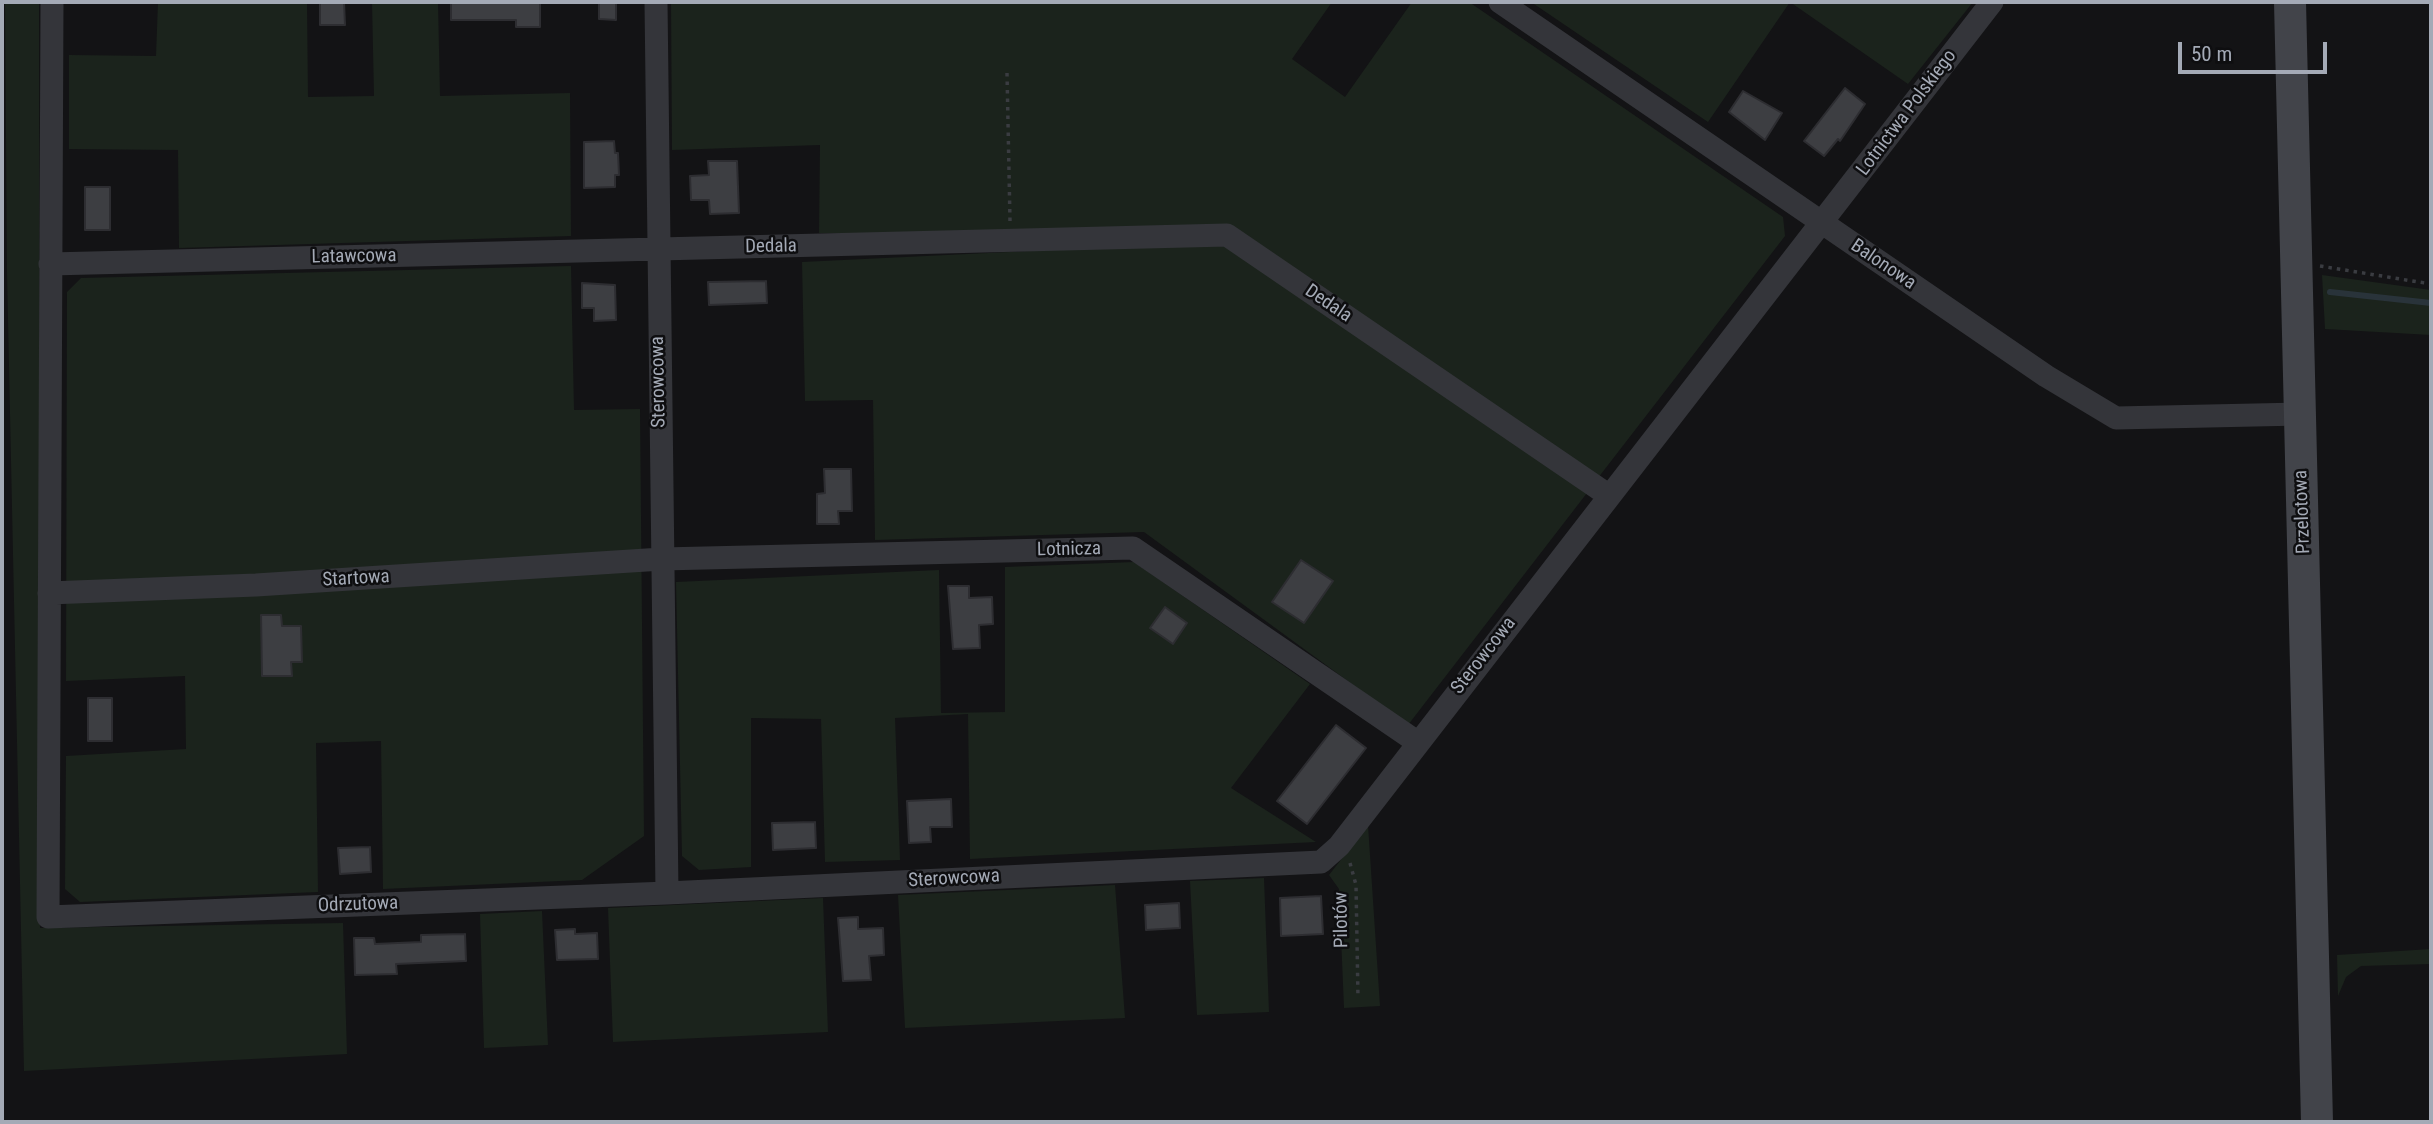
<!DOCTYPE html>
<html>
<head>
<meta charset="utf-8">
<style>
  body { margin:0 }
  #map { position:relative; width:2433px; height:1124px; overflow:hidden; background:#131315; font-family:"Roboto Condensed",sans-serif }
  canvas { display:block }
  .frame { position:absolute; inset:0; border:4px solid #a4aab6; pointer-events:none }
  .scale { position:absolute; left:2178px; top:42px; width:149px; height:32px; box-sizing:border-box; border:4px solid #a4aab6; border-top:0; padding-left:9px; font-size:21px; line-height:24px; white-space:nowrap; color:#a4aab6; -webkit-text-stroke:5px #0e0e10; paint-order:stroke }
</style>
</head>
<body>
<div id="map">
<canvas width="2433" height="1124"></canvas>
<div class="frame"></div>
<div class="scale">50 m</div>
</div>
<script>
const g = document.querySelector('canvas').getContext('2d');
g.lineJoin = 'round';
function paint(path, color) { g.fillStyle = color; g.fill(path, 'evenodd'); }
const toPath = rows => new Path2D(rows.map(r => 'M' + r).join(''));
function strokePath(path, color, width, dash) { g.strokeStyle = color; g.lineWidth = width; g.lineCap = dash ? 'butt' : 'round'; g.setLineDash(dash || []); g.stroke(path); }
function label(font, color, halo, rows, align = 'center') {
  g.font = font + ' "Roboto Condensed",sans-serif'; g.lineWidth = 5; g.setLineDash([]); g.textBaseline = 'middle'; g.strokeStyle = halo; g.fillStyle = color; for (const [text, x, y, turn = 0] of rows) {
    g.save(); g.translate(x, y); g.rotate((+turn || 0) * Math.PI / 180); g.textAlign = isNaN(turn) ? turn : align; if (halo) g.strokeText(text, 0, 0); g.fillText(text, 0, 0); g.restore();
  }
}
paint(toPath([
  [5,2,39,2,40,928,343,923,347,1054,24,1071,7,272],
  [158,2,307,2,308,97,374,96,372,2,438,2,440,96,570,93,571,236,179,248,178,150,69,149,69,55,156,56],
  [671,2,1332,2,1292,59,1345,97,1412,2,1469,2,1783,217,1785,236,1598,478,1227,226,947,234,819,233,820,145,672,150],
  [1531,2,1973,2,1908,84,1790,2,1708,122],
  [1216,242,1234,247,1587,493,1408,725,1144,532,875,540,873,400,805,401,802,262],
  [571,266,574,410,640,409,644,836,582,880,383,889,381,741,316,743,318,892,80,902,65,889,66,756,186,749,185,676,66,681,67,292,81,278],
  [2322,275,2431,290,2431,335,2325,329],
  [1134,562,1310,684,1231,788,1316,842,970,859,968,714,895,718,900,860,825,862,821,719,751,718,751,867,699,870,682,856,676,582,939,570,941,713,1005,712,1005,567],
  [1368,825,1380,1006,1344,1008,1339,889,1329,875],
  [1264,878,1269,1012,1197,1015,1190,881],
  [1115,885,1125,1018,905,1028,898,895],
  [823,898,828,1032,613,1042,608,908],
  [542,911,548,1045,484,1048,480,914],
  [2431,949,2431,964,2361,966,2346,977,2338,996,2337,955]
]), '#1b231c');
strokePath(toPath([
  [2330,292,2431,303]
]), '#29333a', 6);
const building = toPath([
  [320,2,344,2,345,25,320,25,320,2],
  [451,2,540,2,540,27,516,27,516,20,451,20,451,2],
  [599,2,616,2,616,20,599,19,599,2],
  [1845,88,1865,104,1840,141,1838,139,1824,156,1804,141,1845,88],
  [1743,91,1782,113,1765,140,1729,112,1743,91],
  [614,141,615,153,618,153,619,175,615,175,615,187,584,188,584,142,614,141],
  [708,161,737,161,739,213,710,214,709,200,691,200,690,176,709,175,708,161],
  [85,187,110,187,110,230,85,230,85,187],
  [766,281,767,303,709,305,708,282,766,281],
  [582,283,615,285,616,320,594,321,594,308,582,308,582,283],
  [824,469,851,469,852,511,838,511,839,524,817,524,817,494,825,493,824,469],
  [1301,560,1333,581,1304,623,1272,602,1301,560],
  [948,586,969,586,969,598,992,597,993,624,979,625,980,648,953,649,948,586],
  [1165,607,1187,623,1173,644,1150,628,1165,607],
  [261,615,281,615,282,626,301,626,302,662,291,662,292,676,262,676,261,615],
  [88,698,112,698,112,741,88,741,88,698],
  [1336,725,1366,748,1307,824,1277,801,1336,725],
  [951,799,952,827,930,827,931,842,909,843,907,801,951,799],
  [815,822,816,848,773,850,772,823,815,822],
  [370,847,371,872,340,874,338,848,370,847],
  [1321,896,1323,934,1281,936,1280,898,1321,896],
  [1179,903,1180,928,1146,930,1145,905,1179,903],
  [858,917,858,929,883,928,884,955,869,956,871,980,843,981,838,918,858,917],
  [575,929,575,934,597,933,598,959,557,960,555,930,575,929],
  [465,934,466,961,396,964,397,974,355,975,354,938,374,938,375,944,421,942,421,935,465,934]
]);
paint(building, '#3d3e42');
strokePath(building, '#2d2d31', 2);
strokePath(toPath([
  [1007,73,1010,221],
  [2320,266,2431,284],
  [1350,863,1356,885,1358,998]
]), '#3a3c41', 3.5, [3.5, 5]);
strokePath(toPath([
  [52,2,48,917,667,893],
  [656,2,667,893,1321,862,1339,846,1992,2],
  [1500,2,2046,376,2116,418,2301,414],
  [50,264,1227,235,1608,495],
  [49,593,256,585,662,559,1133,548,1417,742]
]), '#34353a', 23);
strokePath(toPath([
  [2290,2,2317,1122]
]), '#42444a', 32);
label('19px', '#a4aab6', '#0e0e10', [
  ["Lotnictwa Polskiego",1907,113,-53],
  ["Dedala",771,247,-1],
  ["Latawcowa",354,257,-1],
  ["Balonowa",1883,265,34],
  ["Dedala",1328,304,34],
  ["Sterowcowa",659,382,-91],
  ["Przelotowa",2303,512,-92],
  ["Lotnicza",1069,550,-1],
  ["Startowa",356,579,-3],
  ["Sterowcowa",1484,656,-52],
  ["Sterowcowa",954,879,-3],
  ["Odrzutowa",358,905,-2],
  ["Pilotów",1342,920,-91]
]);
</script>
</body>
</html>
